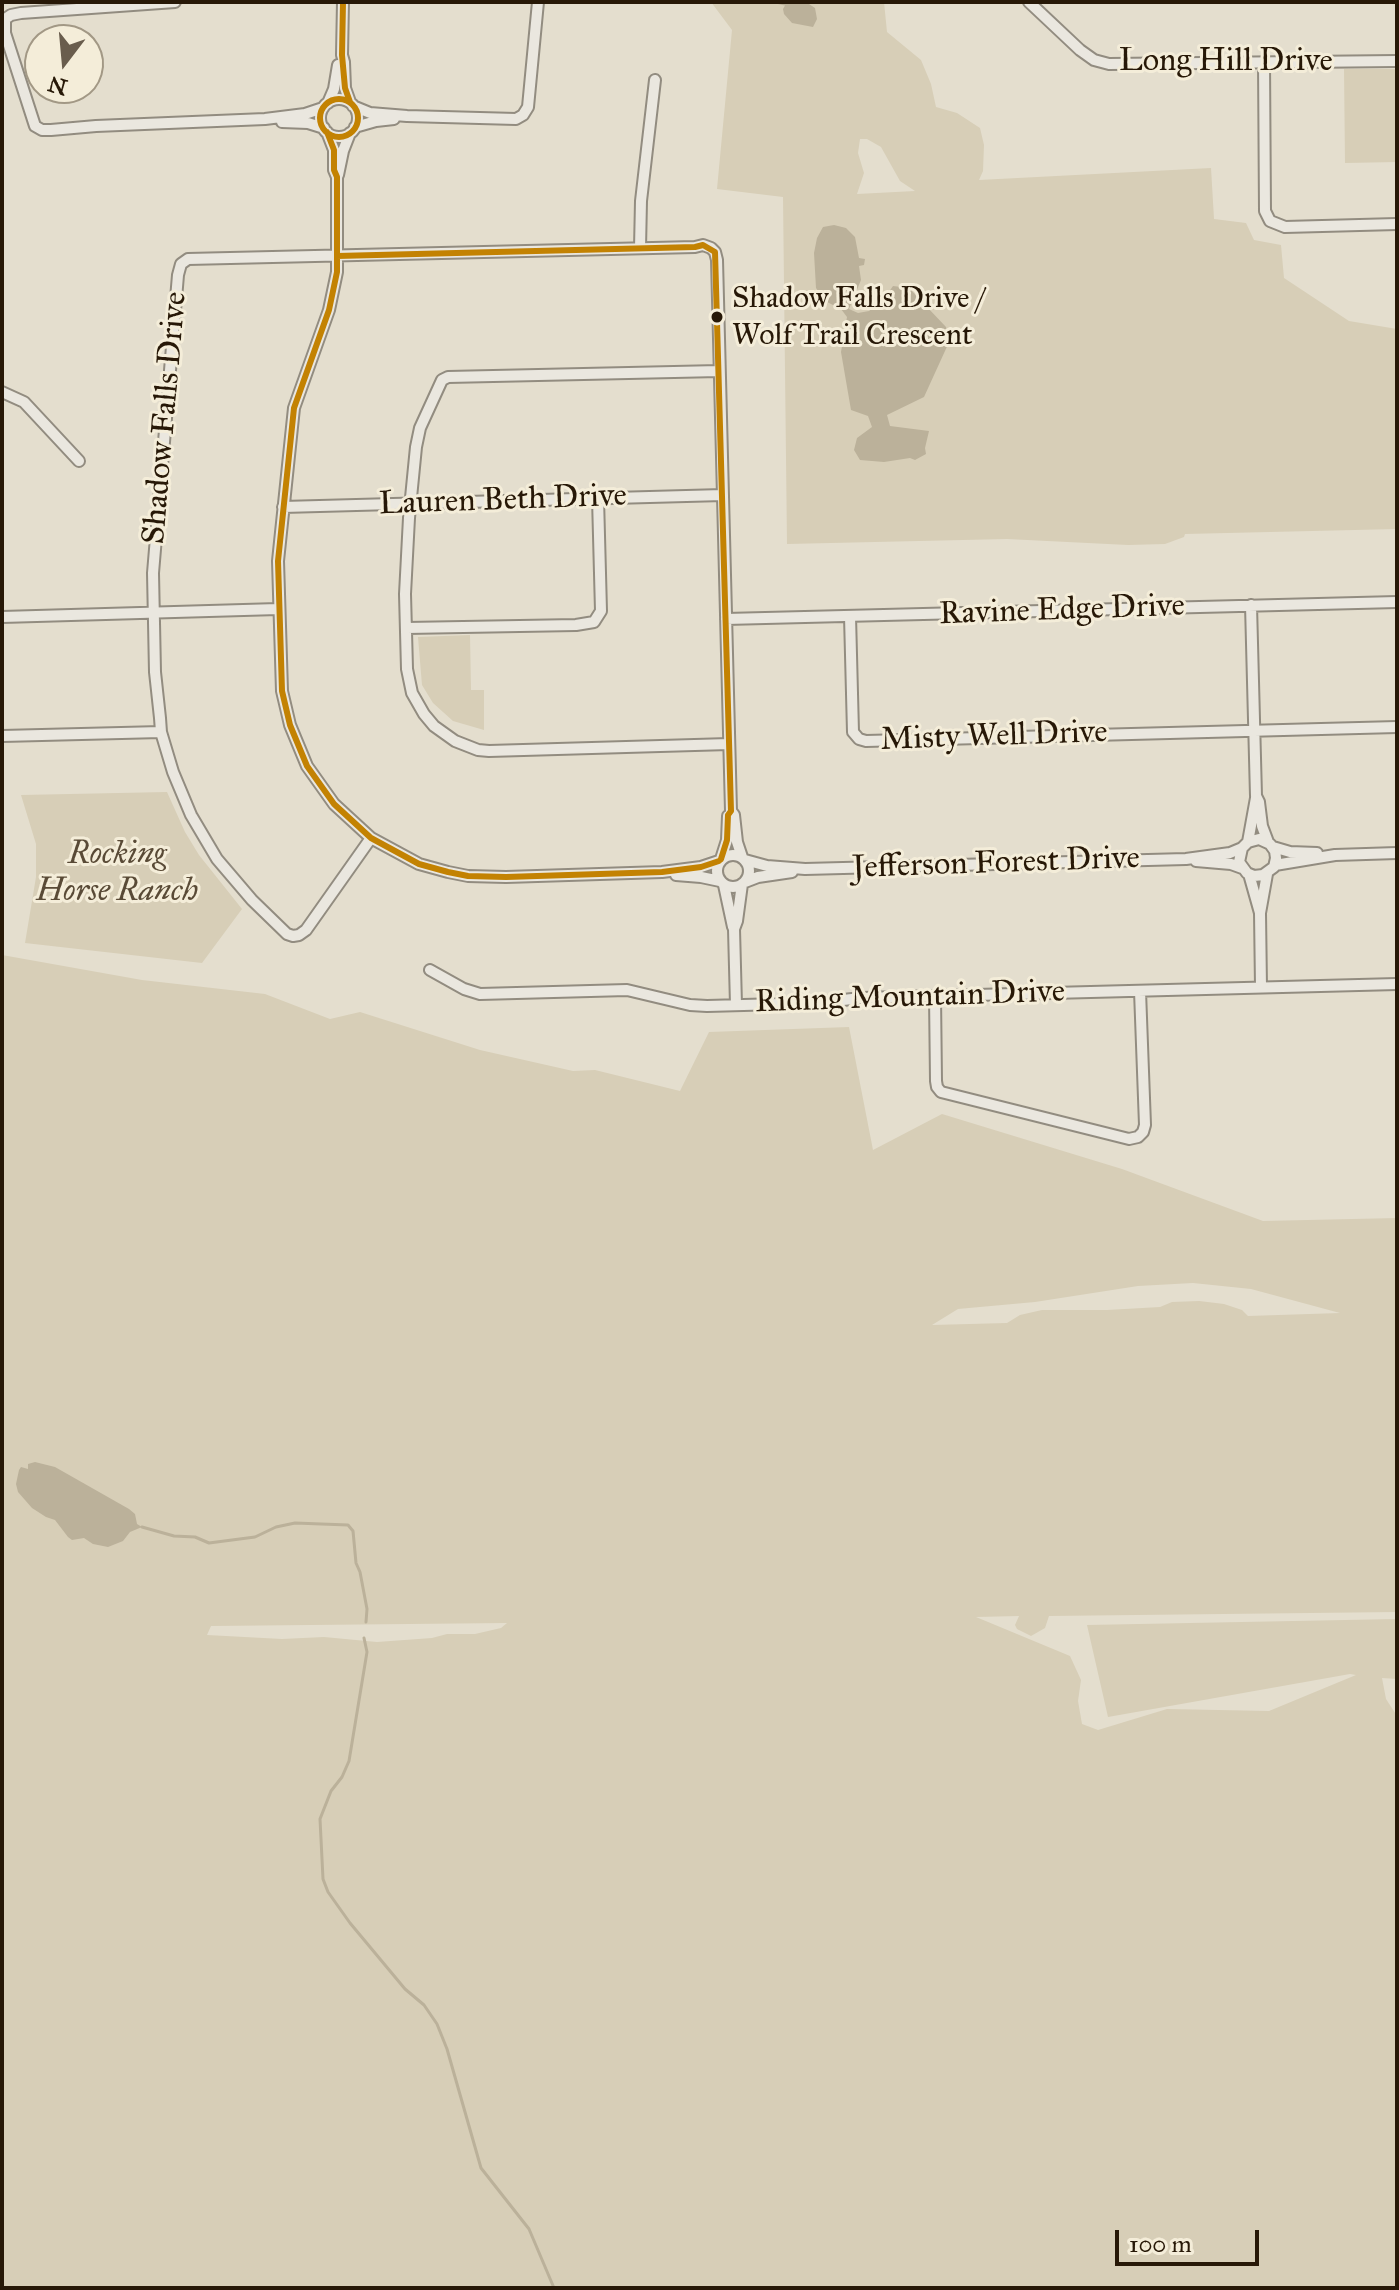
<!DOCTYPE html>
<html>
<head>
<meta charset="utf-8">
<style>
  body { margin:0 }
  #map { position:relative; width:1399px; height:2290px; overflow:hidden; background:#e4dece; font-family:"IM FELL Great Primer",serif }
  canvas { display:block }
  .frame { position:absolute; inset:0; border:4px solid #271807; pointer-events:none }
  .north { position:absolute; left:24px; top:24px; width:80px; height:80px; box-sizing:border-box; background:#f4edd9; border:2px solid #a29885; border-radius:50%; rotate:196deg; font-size:22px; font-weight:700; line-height:32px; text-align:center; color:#271807 }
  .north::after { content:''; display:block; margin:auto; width:28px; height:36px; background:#695d4d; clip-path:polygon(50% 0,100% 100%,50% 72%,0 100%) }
  .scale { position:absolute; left:1115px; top:2230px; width:144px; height:36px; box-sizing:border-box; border:4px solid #271807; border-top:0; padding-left:10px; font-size:24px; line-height:28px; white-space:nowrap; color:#271807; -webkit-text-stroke:6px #f4edd9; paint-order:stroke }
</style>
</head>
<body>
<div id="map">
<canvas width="1399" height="2290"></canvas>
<div class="frame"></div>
<div class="north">N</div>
<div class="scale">100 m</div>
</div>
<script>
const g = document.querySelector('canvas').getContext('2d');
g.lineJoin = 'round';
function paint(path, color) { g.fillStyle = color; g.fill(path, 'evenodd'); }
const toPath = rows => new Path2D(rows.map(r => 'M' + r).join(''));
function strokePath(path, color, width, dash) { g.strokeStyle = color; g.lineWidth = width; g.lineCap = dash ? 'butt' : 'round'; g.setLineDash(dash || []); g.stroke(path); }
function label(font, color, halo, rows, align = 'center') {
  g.font = font + ' "IM FELL Great Primer",serif'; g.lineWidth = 6; g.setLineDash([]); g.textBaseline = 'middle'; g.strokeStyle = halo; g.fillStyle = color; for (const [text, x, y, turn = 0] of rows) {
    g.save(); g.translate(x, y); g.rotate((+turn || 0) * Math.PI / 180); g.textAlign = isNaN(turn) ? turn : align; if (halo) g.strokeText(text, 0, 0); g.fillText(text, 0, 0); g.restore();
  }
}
paint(toPath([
  [711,2,884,2,887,32,921,60,931,84,936,107,957,113,980,128,984,145,983,171,979,180,1211,168,1214,219,1246,223,1254,240,1281,245,1284,278,1349,321,1397,329,1397,529,1185,534,1184,537,1165,544,1128,545,1007,539,787,544,783,197,717,189,732,30],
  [860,139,867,139,881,147,900,181,915,191,857,194,864,173,858,153],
  [1344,69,1397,69,1397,162,1345,163],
  [470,635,471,690,484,690,484,730,453,721,433,703,422,685,418,637],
  [167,792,185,832,199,855,242,909,202,963,25,943,36,877,36,844,21,795],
  [2,955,142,980,265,994,330,1019,360,1012,480,1050,573,1071,595,1070,680,1091,709,1032,849,1027,873,1150,942,1114,1122,1169,1263,1221,1397,1218,1397,1612,1049,1616,1045,1628,1031,1636,1017,1629,1015,1625,1019,1616,976,1617,1070,1656,1081,1680,1078,1701,1082,1724,1098,1730,1167,1709,1269,1711,1356,1675,1350,1674,1108,1717,1087,1625,1397,1619,1397,1679,1382,1678,1386,1699,1397,1716,1397,2288,2,2288],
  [1193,1283,1251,1289,1340,1313,1248,1316,1242,1310,1224,1304,1199,1301,1172,1302,1160,1307,1107,1310,1042,1310,1020,1315,1007,1323,932,1325,958,1309,1035,1302,1138,1286],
  [507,1623,501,1628,475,1634,447,1634,432,1638,377,1642,324,1637,282,1639,207,1635,211,1626]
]), '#d7ceb7');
paint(toPath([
  [787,2,806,2,815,8,817,19,813,27,792,23,784,14,783,9],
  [834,225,846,228,855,237,859,258,865,259,864,265,859,266,861,280,849,309,858,313,869,311,884,299,893,286,909,288,946,327,950,340,924,397,887,415,890,426,929,431,925,448,926,454,915,460,910,458,884,462,860,460,854,450,857,438,872,427,868,416,851,410,841,352,847,317,841,309,825,301,816,288,814,253,817,238,823,227],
  [35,1462,55,1467,129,1509,135,1514,137,1524,142,1527,130,1532,123,1541,108,1547,93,1544,84,1538,72,1540,68,1537,55,1520,46,1517,32,1508,18,1492,16,1484,19,1470,21,1467,28,1469,28,1464]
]), '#bbb19a');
strokePath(toPath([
  [776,2,785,4],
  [142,1527,174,1536,195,1537,209,1543,255,1537,276,1527,295,1523,348,1525,353,1531,356,1563,360,1572,367,1609,366,1622],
  [364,1638,367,1652,349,1761,342,1777,331,1791,320,1819,323,1879,328,1892,350,1923,405,1989,424,2005,437,2024,447,2049,481,2168,529,2229,554,2288]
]), '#bbb19a', 3);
const minor = toPath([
  [175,2,21,13,11,15,5,19,5,33,35,126,42,130,51,130,96,126,265,119,305,114,323,108],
  [343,2,342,55,344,62,345,88,350,102],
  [1029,2,1080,50,1094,60,1109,64,1397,61],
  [1264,62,1265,211,1270,221,1285,227,1397,224],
  '320 118a19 19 0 1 1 38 0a19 19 0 1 1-38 0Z',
  [328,103,334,89,338,65],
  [353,106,370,113,407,116,516,119,523,115,528,107,538,2],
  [282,122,308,123,324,128],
  [355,127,376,121,394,119],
  [327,132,334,150,334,170,337,177,337,272,329,310,294,408,278,561,282,691,290,725,307,766,334,804,371,838,419,864,448,872,468,876,506,877,662,872,701,867,719,861],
  [338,175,343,151,350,133],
  [640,248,641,201,655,80],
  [719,371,448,377,442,380,420,428,416,447,409,518,405,594,407,669,412,693,424,714,434,726,455,741,478,750,489,751,729,744],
  [2,392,24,402,79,461],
  [283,507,723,495],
  [1251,605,1256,796,1259,802,1262,826,1268,842],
  [850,616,853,732,859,739,866,741,1397,727],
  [2,617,278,609],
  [726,619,1397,602],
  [407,628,576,625,594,622,601,611,598,498],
  [2,736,161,732],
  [371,838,306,930,299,935,293,936,287,934,252,900,217,859,191,815,173,772,161,732,160,718,155,672,153,573,178,275,181,264,188,259,695,247,703,245,711,248,715,252,717,260,731,811,734,815,737,842,742,857],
  [1248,842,1256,798],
  [1273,847,1290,852,1317,853],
  '717 871a16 16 0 1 1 32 0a16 16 0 1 1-32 0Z',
  [721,859,727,840,728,816],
  [745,860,767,866,805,869,1186,859,1230,853,1242,848,1248,842,1259,839,1270,844,1275,851,1276,858,1274,867,1263,875,1254,876,1247,873,1239,862,1242,848],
  [1196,861,1231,864,1242,868],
  [1275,865,1335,855,1397,853],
  [1249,874,1260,913],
  [676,875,701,877,720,881],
  [745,882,758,877,792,872],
  [724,885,733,927],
  [430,970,464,989,480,994,627,990,690,1005,707,1006,816,1003,861,998,1397,984],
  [1261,987,1260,913,1267,874],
  [935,996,936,1081,937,1087,941,1092,1129,1139,1138,1137,1143,1132,1145,1125,1140,991],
  [736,1005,734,929,737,921,742,884]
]);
strokePath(minor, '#928c80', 14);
strokePath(minor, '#eae7df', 10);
strokePath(toPath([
  [343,2,342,55,345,88,350,102],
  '320 118a19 19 0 1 1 38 0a19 19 0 1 1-38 0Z',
  [327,132,334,150,334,170,337,177,337,272,329,310,294,408,278,561,282,691,290,725,307,766,334,804,371,838,419,864,448,872,468,876,506,877,662,872,701,867,719,861],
  [337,256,695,247,703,245,715,252,731,811,728,815,727,840,721,859]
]), '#c38202', 6);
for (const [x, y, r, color] of [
  [717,317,7,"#271807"]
]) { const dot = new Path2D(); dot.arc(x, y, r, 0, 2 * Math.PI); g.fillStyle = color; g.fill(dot); strokePath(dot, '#f4edd9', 3); }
label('30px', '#271807', '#f4edd9', [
  ["Shadow Falls Drive /",732,300],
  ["Wolf Trail Crescent",732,337]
], 'left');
label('32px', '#271807', '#f4edd9', [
  ["Long Hill Drive",1226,62],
  ["Shadow Falls Drive",166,418,-85],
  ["Lauren Beth Drive",503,501,-2],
  ["Ravine Edge Drive",1062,611,-2],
  ["Misty Well Drive",994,737,-2],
  ["Jefferson Forest Drive",996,864,-2],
  ["Riding Mountain Drive",910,998,-2]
]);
label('italic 32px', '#594a36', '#f4edd9', [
  ["Rocking",117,855],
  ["Horse Ranch",117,892]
]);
</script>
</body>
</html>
